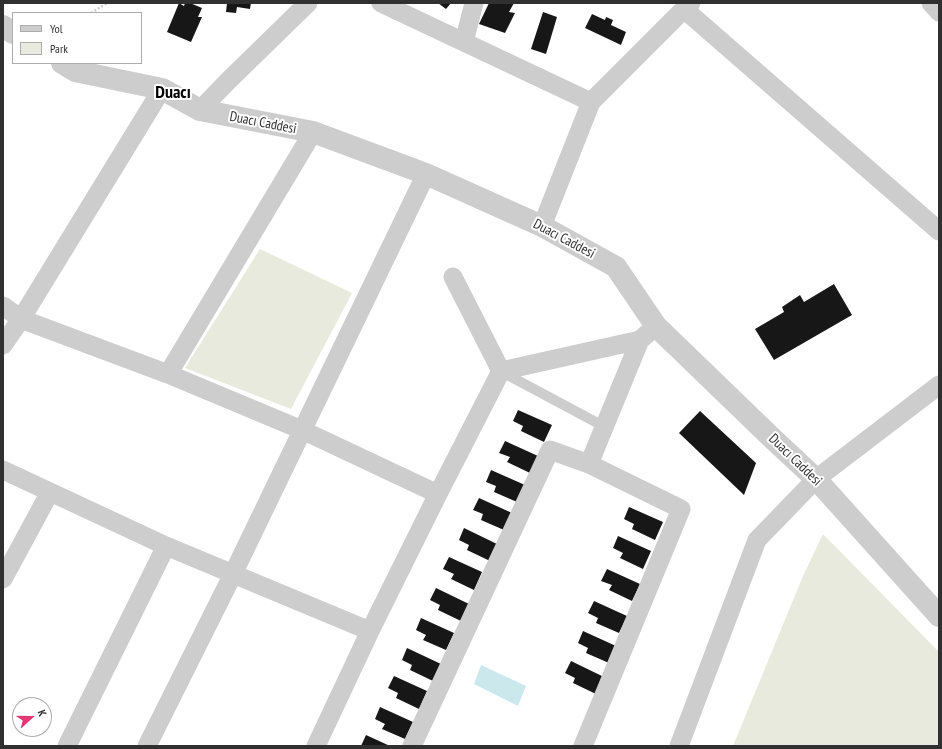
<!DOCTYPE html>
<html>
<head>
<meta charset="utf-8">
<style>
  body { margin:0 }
  #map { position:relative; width:942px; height:749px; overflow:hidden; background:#fff; font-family:"PT Sans Narrow",sans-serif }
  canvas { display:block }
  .frame { position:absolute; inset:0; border:4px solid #303030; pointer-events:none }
  .legend { position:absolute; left:12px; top:12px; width:130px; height:52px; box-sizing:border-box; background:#fff; border:1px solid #acacac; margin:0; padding:5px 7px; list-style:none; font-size:12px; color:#303030 }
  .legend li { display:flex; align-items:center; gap:8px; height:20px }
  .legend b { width:20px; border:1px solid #acacac }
  .north { position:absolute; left:12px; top:697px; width:40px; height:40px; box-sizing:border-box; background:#fff; border:1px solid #acacac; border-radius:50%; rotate:69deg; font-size:11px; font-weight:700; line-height:16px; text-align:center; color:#303030 }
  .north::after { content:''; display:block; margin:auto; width:14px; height:18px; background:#e23873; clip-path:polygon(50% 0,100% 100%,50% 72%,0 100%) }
</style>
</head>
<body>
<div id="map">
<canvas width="942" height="749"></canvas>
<div class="frame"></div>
<ul class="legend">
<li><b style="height:5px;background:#cdcdcd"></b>Yol</li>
<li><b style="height:11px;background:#e7eadc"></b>Park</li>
</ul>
<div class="north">K</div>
</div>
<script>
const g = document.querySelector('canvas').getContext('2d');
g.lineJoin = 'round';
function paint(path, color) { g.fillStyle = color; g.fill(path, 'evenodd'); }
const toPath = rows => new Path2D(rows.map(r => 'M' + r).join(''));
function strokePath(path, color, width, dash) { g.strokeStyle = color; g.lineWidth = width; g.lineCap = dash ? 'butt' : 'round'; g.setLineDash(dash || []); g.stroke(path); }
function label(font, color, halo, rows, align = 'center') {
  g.font = font + ' "PT Sans Narrow",sans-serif'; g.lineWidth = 4; g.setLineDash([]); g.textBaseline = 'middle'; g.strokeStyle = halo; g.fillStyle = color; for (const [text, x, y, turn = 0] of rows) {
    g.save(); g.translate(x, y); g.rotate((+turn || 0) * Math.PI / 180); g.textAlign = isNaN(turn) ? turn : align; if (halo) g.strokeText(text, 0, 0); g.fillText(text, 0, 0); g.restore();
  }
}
paint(toPath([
  [260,249,352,293,291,409,185,368],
  [823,534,939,652,939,746,733,746,803,576]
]), '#e7eadc');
paint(toPath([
  [481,665,526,686,518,706,474,684]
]), '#cbe8ec');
paint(toPath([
  [179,3,184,6,185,3,190,3,202,8,198,17,202,17,191,42,167,32],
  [227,3,251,3,250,9,237,7,236,13,226,12],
  [438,3,451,3,446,9],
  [489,3,514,3,509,12,515,13,505,33,479,24],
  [543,12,557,17,546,54,531,49],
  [592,14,605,20,606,17,613,20,611,25,626,32,621,45,585,28],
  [834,284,852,315,774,360,755,329,784,312,782,307,800,295,804,302],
  [518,410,552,425,544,442,521,431,523,426,513,421],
  [700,411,756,463,744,495,679,433],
  [505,441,538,456,530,473,507,462,510,457,499,453],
  [491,470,525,485,517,502,494,492,496,486,486,482],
  [479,498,512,513,504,530,481,520,483,514,473,510],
  [629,507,663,522,655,540,632,529,634,524,624,519],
  [464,528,497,544,490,561,467,550,469,545,459,540],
  [618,536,651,551,643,569,620,558,623,553,613,548],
  [449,557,482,572,474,590,451,579,454,574,443,569],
  [607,569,640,584,632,601,609,590,612,585,601,581],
  [436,588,469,604,461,621,438,610,440,605,430,600],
  [594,601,627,616,619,633,596,623,598,618,588,613],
  [421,618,454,633,446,650,423,640,426,635,416,630],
  [583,631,616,646,609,663,586,653,588,648,578,643],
  [407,648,441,664,433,681,410,670,412,665,402,660],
  [571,661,604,677,596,694,573,683,575,678,565,673],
  [394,676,427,691,419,709,396,698,398,693,388,688],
  [380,707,413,722,405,739,382,729,385,724,375,719],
  [366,735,390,746,361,746]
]), '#171717');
strokePath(toPath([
  [91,13,107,3]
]), '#cdcdcd', 2.5, [2, 2]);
strokePath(toPath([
  [502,372,605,427]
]), '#cdcdcd', 10);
strokePath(toPath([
  [381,3,591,102],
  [931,3,939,12],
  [684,9,939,231],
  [464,42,474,3],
  [200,110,228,81,308,3],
  [542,226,591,102,684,9,691,3],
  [453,277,501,371],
  [3,306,21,319,168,374,302,430,438,494],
  [3,345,21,319,162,89],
  [168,374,313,132],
  [589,464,640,340],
  [3,470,166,546,370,631],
  [3,579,50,492],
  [67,746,166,546],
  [147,746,233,574,426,174],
  [316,746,370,631,438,494,501,371,640,340,656,326],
  [412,746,550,450,589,464,681,509,583,746],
  [679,746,757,540,816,479,939,385]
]), '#cdcdcd', 19);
strokePath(toPath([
  [3,26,13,33],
  [62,63,75,71,162,89,200,110,313,132,426,174,542,226,616,267,656,326,773,439,816,479,939,616]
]), '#cdcdcd', 22);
label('14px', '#303030', '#fff', [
  ["Duacı Caddesi",263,123,11],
  ["Duacı Caddesi",564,239,28],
  ["Duacı Caddesi",795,460,44]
]);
label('bold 18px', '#000', '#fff', [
  ["Duacı",173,93]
]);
</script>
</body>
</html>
